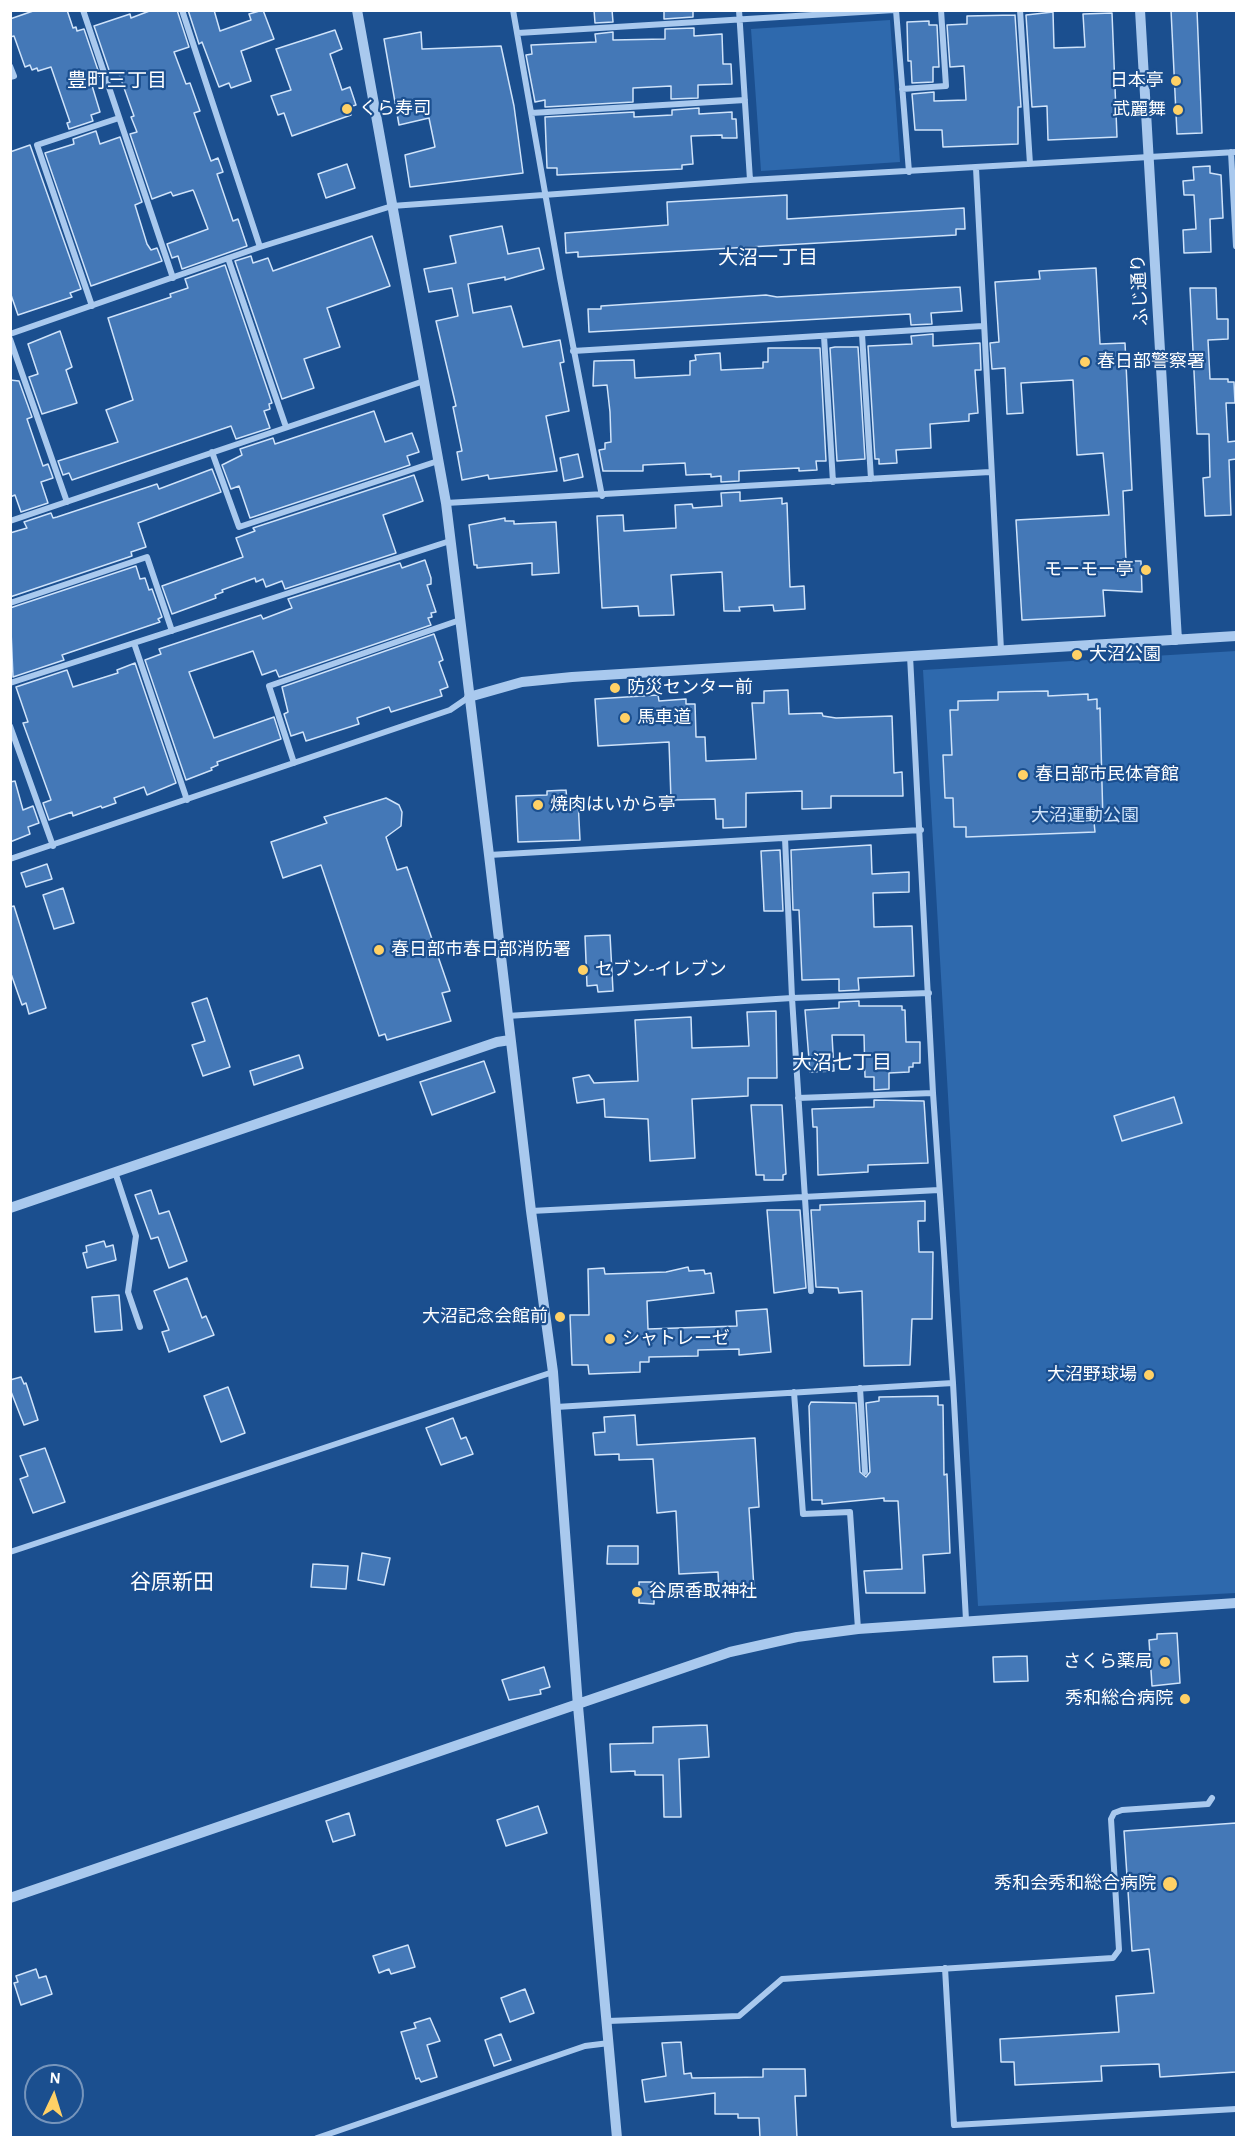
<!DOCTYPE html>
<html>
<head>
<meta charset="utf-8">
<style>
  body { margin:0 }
  #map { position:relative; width:1247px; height:2148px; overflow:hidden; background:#1b4f8f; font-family:"Alegreya Sans",sans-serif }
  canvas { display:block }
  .frame { position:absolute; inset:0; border:12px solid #fff; pointer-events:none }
  .north { position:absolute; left:24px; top:2064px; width:60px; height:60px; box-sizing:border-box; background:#1b4f8f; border:2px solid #7695bc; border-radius:50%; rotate:4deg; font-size:16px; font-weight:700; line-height:24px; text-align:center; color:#fff }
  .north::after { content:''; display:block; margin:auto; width:21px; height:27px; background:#ffd166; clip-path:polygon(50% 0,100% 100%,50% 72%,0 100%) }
</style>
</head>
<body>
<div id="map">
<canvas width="1247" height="2148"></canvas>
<div class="frame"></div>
<div class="north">N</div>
</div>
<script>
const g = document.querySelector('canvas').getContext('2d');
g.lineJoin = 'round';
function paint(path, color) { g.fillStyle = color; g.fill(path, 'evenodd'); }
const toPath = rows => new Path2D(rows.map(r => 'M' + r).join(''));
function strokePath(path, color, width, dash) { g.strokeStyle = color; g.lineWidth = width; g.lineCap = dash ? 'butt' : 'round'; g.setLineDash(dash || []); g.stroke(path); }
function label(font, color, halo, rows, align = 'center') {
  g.font = font + ' "Alegreya Sans","Noto Sans JP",sans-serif'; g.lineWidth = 4.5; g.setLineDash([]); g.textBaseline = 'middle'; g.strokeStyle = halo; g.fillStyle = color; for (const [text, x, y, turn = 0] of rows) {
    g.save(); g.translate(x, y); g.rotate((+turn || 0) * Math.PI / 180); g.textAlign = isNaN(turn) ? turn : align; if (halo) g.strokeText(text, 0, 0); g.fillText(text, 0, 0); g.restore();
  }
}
paint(toPath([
  [890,20,900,162,761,171,751,29],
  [1236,651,1236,1593,978,1606,923,670]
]), '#2e69ad');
const building = toPath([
  [36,10,67,10,73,28,76,27,77,31,84,29,100,76,90,79,100,112,91,115,93,121,69,129,67,123,70,122,51,67,38,71,37,68,32,70,30,65,25,67,14,36,10,37,10,19,36,10],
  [152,10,177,10,189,47,174,52,186,84,190,83,200,111,194,113,211,161,218,158,223,172,217,174,233,221,238,219,247,246,182,269,178,256,172,258,167,244,208,229,194,192,193,190,173,196,171,192,152,199,130,134,137,132,131,117,134,116,118,71,110,73,94,26,130,14,131,18,152,10],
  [188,10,214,10,220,31,251,20,249,14,263,10,274,39,241,51,251,81,231,88,229,83,219,87,202,42,199,44,188,10],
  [594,10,612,10,613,22,595,23,594,10],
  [664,10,693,10,693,17,664,19,664,10],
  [1171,10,1197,10,1202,133,1177,134,1171,10],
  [1053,12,1054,48,1085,47,1083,14,1112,13,1117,137,1048,140,1047,106,1032,107,1026,15,1053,12],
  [1015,15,1021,107,1018,107,1018,144,943,147,942,130,915,130,912,94,934,92,934,101,966,100,964,66,950,67,947,25,967,24,967,16,1015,15],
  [929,21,929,25,937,25,939,67,933,67,933,82,912,83,911,61,908,61,907,22,929,21],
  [694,28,694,36,722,34,723,64,731,64,732,84,698,85,698,98,671,99,671,86,633,88,633,102,545,107,545,100,535,102,526,55,532,54,531,45,596,42,595,34,613,32,613,40,665,39,665,29,694,28],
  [335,30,342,49,330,54,342,90,350,87,356,105,349,107,351,115,292,136,284,113,278,115,271,96,291,90,276,49,335,30],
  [421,32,422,49,501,46,514,106,523,173,410,187,405,155,435,147,429,118,399,125,384,39,421,32],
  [699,108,699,114,732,112,732,119,736,119,737,138,722,138,722,135,691,136,693,164,682,165,682,169,557,175,557,168,547,168,545,117,634,112,634,117,672,115,672,110,699,108],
  [96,131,100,144,120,137,142,202,135,205,147,244,151,250,157,248,162,261,91,286,45,153,74,144,73,139,96,131],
  [30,145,81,289,70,293,72,297,18,315,10,292,10,152,30,145],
  [347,164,355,188,326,198,318,174,347,164],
  [1210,166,1210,173,1221,175,1223,218,1210,219,1211,252,1184,253,1183,230,1196,229,1194,195,1184,195,1183,181,1194,180,1193,167,1210,166],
  [787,195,787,219,964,208,965,229,956,229,956,235,578,257,578,252,566,253,565,233,668,225,667,202,787,195],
  [502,226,508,254,539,248,544,269,505,280,505,277,468,284,473,313,511,306,523,347,560,340,564,362,560,363,569,411,546,416,557,471,489,479,488,475,462,480,457,452,462,451,453,407,456,406,436,321,458,316,452,288,429,292,424,269,456,263,450,236,502,226],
  [372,236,390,286,327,308,340,347,304,359,314,388,282,399,235,261,251,256,253,263,268,258,273,271,372,236],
  [225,265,272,403,269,404,270,409,264,411,270,428,236,439,231,426,72,480,69,473,63,475,58,461,118,442,106,410,133,400,108,318,171,297,170,294,188,288,185,279,225,265],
  [1096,268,1100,344,1125,343,1132,490,1123,491,1126,561,1141,561,1142,592,1103,590,1105,616,1022,620,1016,520,1109,515,1103,453,1077,455,1073,380,1021,383,1023,413,1007,414,1005,368,992,369,990,343,999,342,995,282,1040,279,1039,271,1096,268],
  [960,287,962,311,931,313,932,324,911,325,910,314,589,332,588,309,601,309,601,306,766,295,777,297,960,287],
  [1190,288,1216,288,1217,319,1228,319,1228,339,1208,340,1210,379,1228,379,1228,382,1234,382,1235,403,1226,403,1228,442,1236,441,1236,459,1229,460,1231,515,1205,516,1203,478,1210,477,1209,434,1197,434,1190,288],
  [60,331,72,367,66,370,77,403,42,414,29,377,38,374,28,344,60,331],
  [933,334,933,346,980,343,981,370,975,370,978,413,969,414,969,421,930,424,931,448,896,450,897,463,879,464,879,459,875,459,868,346,912,344,911,336,933,334],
  [835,347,858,347,865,459,837,461,830,348,835,347],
  [768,348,820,348,826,461,816,461,817,470,799,471,799,468,739,471,739,481,721,482,721,476,711,477,711,474,686,475,685,463,643,465,643,471,603,471,599,450,605,449,605,443,611,442,610,412,607,385,593,386,594,361,634,360,635,378,690,375,690,361,696,360,695,355,720,353,721,370,763,368,763,362,768,362,768,348],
  [10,380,19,381,32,417,27,419,43,466,48,464,53,478,41,482,48,503,21,512,15,495,10,497,10,380],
  [374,411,385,442,412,433,419,452,407,456,410,465,250,518,239,486,231,489,222,465,242,455,240,449,273,438,275,444,374,411],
  [578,454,583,477,564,481,560,458,578,454],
  [212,469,221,492,138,523,146,547,131,552,132,556,10,597,10,533,27,528,24,522,51,513,53,518,57,517,157,484,159,489,212,469],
  [414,475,423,501,383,515,396,553,285,589,282,581,266,587,263,579,256,582,255,578,222,590,223,592,215,595,216,598,172,614,162,586,243,557,236,538,255,531,253,528,414,475],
  [740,492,740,501,782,498,782,504,787,503,790,587,804,586,805,609,774,611,773,605,739,607,740,611,724,611,722,572,671,575,674,615,639,616,638,606,602,608,597,516,623,515,624,531,676,528,675,505,692,504,693,508,722,506,721,493,740,492],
  [505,518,505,521,514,521,514,524,556,522,559,573,532,575,532,563,477,568,477,565,474,565,469,525,505,518],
  [425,560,431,578,431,584,427,585,436,612,431,613,432,617,428,618,431,625,279,677,276,670,262,675,253,651,189,672,214,738,274,717,281,739,217,762,218,765,211,768,212,770,186,780,145,660,161,654,159,649,261,615,263,619,292,608,288,599,400,563,402,568,425,560],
  [136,566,140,579,145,578,149,590,152,589,162,617,158,619,160,622,62,655,64,660,13,677,10,608,136,566],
  [434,634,443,660,439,662,448,687,440,690,442,696,391,712,389,707,357,718,359,724,306,741,303,732,291,736,284,714,288,712,282,687,434,634],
  [135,663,176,783,147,795,144,787,114,798,116,803,102,808,101,806,73,816,72,812,49,820,43,803,51,800,23,723,28,722,16,687,67,670,73,687,118,673,117,670,135,663],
  [788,690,789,714,822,713,823,716,836,718,892,716,894,773,902,772,903,796,831,796,831,808,802,809,802,791,746,793,746,827,723,828,723,819,716,819,715,799,671,800,669,742,598,746,595,699,658,695,659,701,686,699,686,704,695,704,696,737,705,737,706,761,756,759,752,703,764,703,764,691,788,690],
  [1048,691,1048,696,1088,694,1088,700,1097,699,1097,709,1100,708,1103,822,1094,822,1095,832,966,837,966,827,954,827,953,798,945,798,943,755,952,755,950,710,958,710,958,701,998,700,998,692,1048,691],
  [15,781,23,810,33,806,39,823,28,827,30,834,10,842,10,782,15,781],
  [566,790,567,800,578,800,580,840,518,842,516,796,547,795,547,791,566,790],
  [386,798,399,805,402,812,401,826,386,837,397,870,407,867,450,991,442,993,451,1021,387,1040,385,1034,379,1036,321,865,283,878,271,842,327,823,324,817,386,798],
  [871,845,872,874,909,872,909,892,873,893,874,927,912,926,914,976,858,978,859,990,839,991,839,979,802,980,799,910,793,910,791,850,871,845],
  [780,850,783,911,764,911,761,851,780,850],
  [47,864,52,879,26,887,21,873,47,864],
  [63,888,74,923,54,929,43,895,63,888],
  [14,906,46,1008,29,1014,26,1003,22,1005,10,971,10,907,14,906],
  [610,935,613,991,598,992,597,985,587,986,585,936,610,935],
  [207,998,230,1067,203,1076,192,1045,205,1041,192,1003,207,998],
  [859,1001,859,1006,902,1006,902,1010,905,1010,906,1042,920,1042,920,1063,913,1063,913,1067,909,1067,909,1072,889,1073,889,1089,874,1090,874,1077,865,1077,864,1035,832,1035,834,1071,810,1072,805,1010,839,1008,839,1002,859,1001],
  [776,1011,777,1078,748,1078,748,1096,692,1099,695,1158,650,1161,648,1119,605,1117,604,1099,577,1103,573,1078,589,1075,594,1083,638,1081,635,1020,691,1017,692,1048,749,1046,747,1012,776,1011],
  [299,1055,303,1068,254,1085,250,1071,299,1055],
  [484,1061,495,1092,432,1115,420,1082,484,1061],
  [1174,1097,1182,1123,1122,1141,1114,1116,1174,1097],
  [874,1100,924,1101,928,1163,868,1165,868,1172,818,1175,817,1127,813,1127,812,1109,874,1107,874,1100],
  [751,1105,782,1105,786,1174,783,1175,783,1180,764,1180,764,1175,756,1175,751,1105],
  [151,1190,159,1214,169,1211,187,1261,169,1268,158,1237,151,1239,135,1195,151,1190],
  [925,1201,925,1221,918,1221,919,1252,933,1252,932,1319,912,1319,910,1365,864,1366,862,1291,839,1293,838,1288,816,1287,811,1210,820,1210,820,1205,925,1201],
  [767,1210,800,1210,806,1288,774,1293,767,1210],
  [104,1241,106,1247,113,1245,116,1260,87,1268,83,1253,87,1252,86,1246,104,1241],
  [688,1267,689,1271,704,1270,705,1274,711,1273,714,1293,647,1301,648,1329,737,1326,736,1311,767,1309,771,1352,739,1355,739,1349,698,1350,698,1356,649,1357,649,1362,640,1362,640,1372,589,1374,588,1365,572,1365,570,1315,589,1315,588,1269,604,1268,605,1274,666,1272,688,1267],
  [187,1278,202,1318,206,1316,214,1335,169,1352,162,1332,169,1330,154,1291,187,1278],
  [119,1295,122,1330,95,1332,92,1297,119,1295],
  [21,1377,24,1384,26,1383,38,1420,24,1425,10,1389,10,1380,21,1377],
  [228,1387,245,1433,221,1442,204,1396,228,1387],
  [938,1396,938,1405,943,1405,944,1475,947,1474,950,1553,923,1555,925,1593,866,1593,864,1571,902,1569,898,1501,884,1501,884,1498,822,1504,822,1500,812,1500,809,1406,811,1402,856,1403,860,1472,866,1477,870,1472,866,1403,879,1401,879,1397,938,1396],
  [635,1415,637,1445,755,1438,759,1507,749,1508,754,1589,719,1591,718,1572,679,1574,676,1511,657,1513,653,1459,619,1460,619,1454,595,1455,593,1433,605,1432,604,1417,635,1415],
  [453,1418,461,1439,466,1437,473,1454,441,1465,426,1428,453,1418],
  [45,1448,65,1502,33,1513,20,1479,28,1476,20,1456,45,1448],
  [608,1546,638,1546,638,1564,607,1564,608,1546],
  [362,1553,390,1558,384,1585,358,1580,362,1553],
  [313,1564,348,1566,346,1589,311,1587,313,1564],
  [639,1582,654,1582,654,1604,639,1603,639,1582],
  [1177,1633,1180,1683,1152,1686,1149,1640,1157,1639,1157,1634,1177,1633],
  [1027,1656,1028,1681,994,1682,993,1657,1027,1656],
  [544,1667,550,1687,540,1690,541,1694,509,1700,502,1680,544,1667],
  [707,1725,709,1757,679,1759,681,1817,664,1817,663,1775,635,1775,635,1771,611,1772,610,1744,653,1743,653,1727,707,1725],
  [538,1806,547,1833,506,1846,497,1820,538,1806],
  [349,1813,355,1835,333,1842,326,1821,349,1813],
  [1236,1823,1236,2072,1160,2077,1159,2064,1101,2066,1102,2081,1015,2085,1014,2062,1001,2062,1000,2039,1119,2032,1116,1996,1154,1993,1149,1949,1132,1951,1124,1831,1236,1823],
  [408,1945,415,1967,391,1974,389,1969,379,1973,373,1956,408,1945],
  [36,1969,39,1978,46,1976,52,1994,21,2005,14,1983,18,1982,16,1976,36,1969],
  [525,1989,534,2013,510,2022,501,1998,525,1989],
  [430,2018,440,2041,427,2045,437,2077,421,2082,419,2078,416,2079,401,2032,416,2028,414,2023,430,2018],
  [501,2034,511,2060,494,2066,485,2040,501,2034],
  [681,2042,684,2074,691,2073,692,2078,763,2077,763,2069,805,2069,806,2096,795,2096,797,2138,760,2138,759,2118,738,2118,738,2114,715,2114,715,2093,645,2102,642,2080,666,2076,662,2043,681,2042]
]);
paint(building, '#4478b7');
strokePath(building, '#cfe3fa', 1.5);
strokePath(toPath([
  [83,10,173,278],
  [182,10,260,247],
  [513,10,560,278,602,496],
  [739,10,750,180],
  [896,10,909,172],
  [1020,10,1030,164],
  [518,33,894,10],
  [10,66,14,76,10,77],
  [902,89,946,86,941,10],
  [531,113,745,100],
  [1231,152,1236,246],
  [976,168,1001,650],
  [228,258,286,427],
  [92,306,37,145,119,118],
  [10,334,260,247,392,206,750,180,1236,152],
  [862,334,871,479],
  [824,336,833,482],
  [10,339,67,502],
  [573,351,983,326],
  [212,452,239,527,438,461],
  [446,503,990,472],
  [10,521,424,381],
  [10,603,147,557,172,631],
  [134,643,187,800],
  [910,656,933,1093,953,1383,966,1620],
  [10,683,450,541],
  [10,726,53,846],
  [294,763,269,686,460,620],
  [785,838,792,998,811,1291],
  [489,855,921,830],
  [10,859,450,710,469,697],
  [507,1016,792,998,929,993],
  [798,1098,933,1093],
  [115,1172,136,1236,128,1292,140,1327],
  [531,1211,939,1190],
  [860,1388,865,1472],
  [794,1392,803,1514,850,1512,858,1629],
  [556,1407,953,1383],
  [10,1552,553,1372],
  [945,1968,954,2125,1236,2109],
  [608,2021,739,2016,782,1979,1113,1958,1119,1950,1111,1819,1114,1813,1122,1810,1208,1804,1212,1798],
  [317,2138,585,2046,609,2043]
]), '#a9c9ee', 6);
strokePath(toPath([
  [357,10,446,503,489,855,531,1211,553,1372,578,1706,617,2138],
  [1140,10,1177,640],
  [469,697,522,682,572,677,1236,636],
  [10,1208,497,1042,510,1040],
  [10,1898,730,1652,797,1637,858,1629,1236,1603]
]), '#a9c9ee', 10);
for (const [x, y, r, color] of [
  [1176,81,6,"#ffd166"],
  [347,109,6,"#ffd166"],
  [1178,110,6,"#ffd166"],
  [1085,362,6,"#ffd166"],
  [1146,570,6,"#ffd166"],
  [1077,655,6,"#ffd166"],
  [615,688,6,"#ffd166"],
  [625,718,6,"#ffd166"],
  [1023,775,6,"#ffd166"],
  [538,805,6,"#ffd166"],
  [379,950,6,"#ffd166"],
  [583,970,6,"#ffd166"],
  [560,1317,6,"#ffd166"],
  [610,1339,6,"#ffd166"],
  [1149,1375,6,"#ffd166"],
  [637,1592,6,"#ffd166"],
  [1165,1662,6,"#ffd166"],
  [1185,1699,6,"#ffd166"],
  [1170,1884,8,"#ffd166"]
]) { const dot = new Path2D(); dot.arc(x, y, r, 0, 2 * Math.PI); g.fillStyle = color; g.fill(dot); strokePath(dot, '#1b4f8f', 2); }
label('18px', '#fff', '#1b4f8f', [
  ["日本亭",1164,81,"right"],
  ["くら寿司",359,109],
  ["武麗舞",1166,110,"right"],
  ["春日部警察署",1097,362],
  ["モーモー亭",1134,570,"right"],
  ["大沼公園",1089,655],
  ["防災センター前",627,688],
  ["馬車道",637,718],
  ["春日部市民体育館",1035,775],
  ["焼肉はいから亭",550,805],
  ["春日部市春日部消防署",391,950],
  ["セブン-イレブン",595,970],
  ["大沼記念会館前",548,1317,"right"],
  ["シャトレーゼ",622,1339],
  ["大沼野球場",1137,1375,"right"],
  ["谷原香取神社",649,1592],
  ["さくら薬局",1153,1662,"right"],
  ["秀和総合病院",1173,1699,"right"],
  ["秀和会秀和総合病院",1156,1884,"right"]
], 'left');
label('18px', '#fff', '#1b4f8f', [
  ["ふじ通り",1140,290,-93]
]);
label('18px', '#cfe3fa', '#1b4f8f', [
  ["大沼運動公園",1085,816]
]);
label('20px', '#fff', '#1b4f8f', [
  ["豊町三丁目",117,81],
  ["大沼一丁目",768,258],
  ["大沼七丁目",842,1063]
]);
label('21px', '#fff', '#1b4f8f', [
  ["谷原新田",172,1583]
]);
</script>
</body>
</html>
